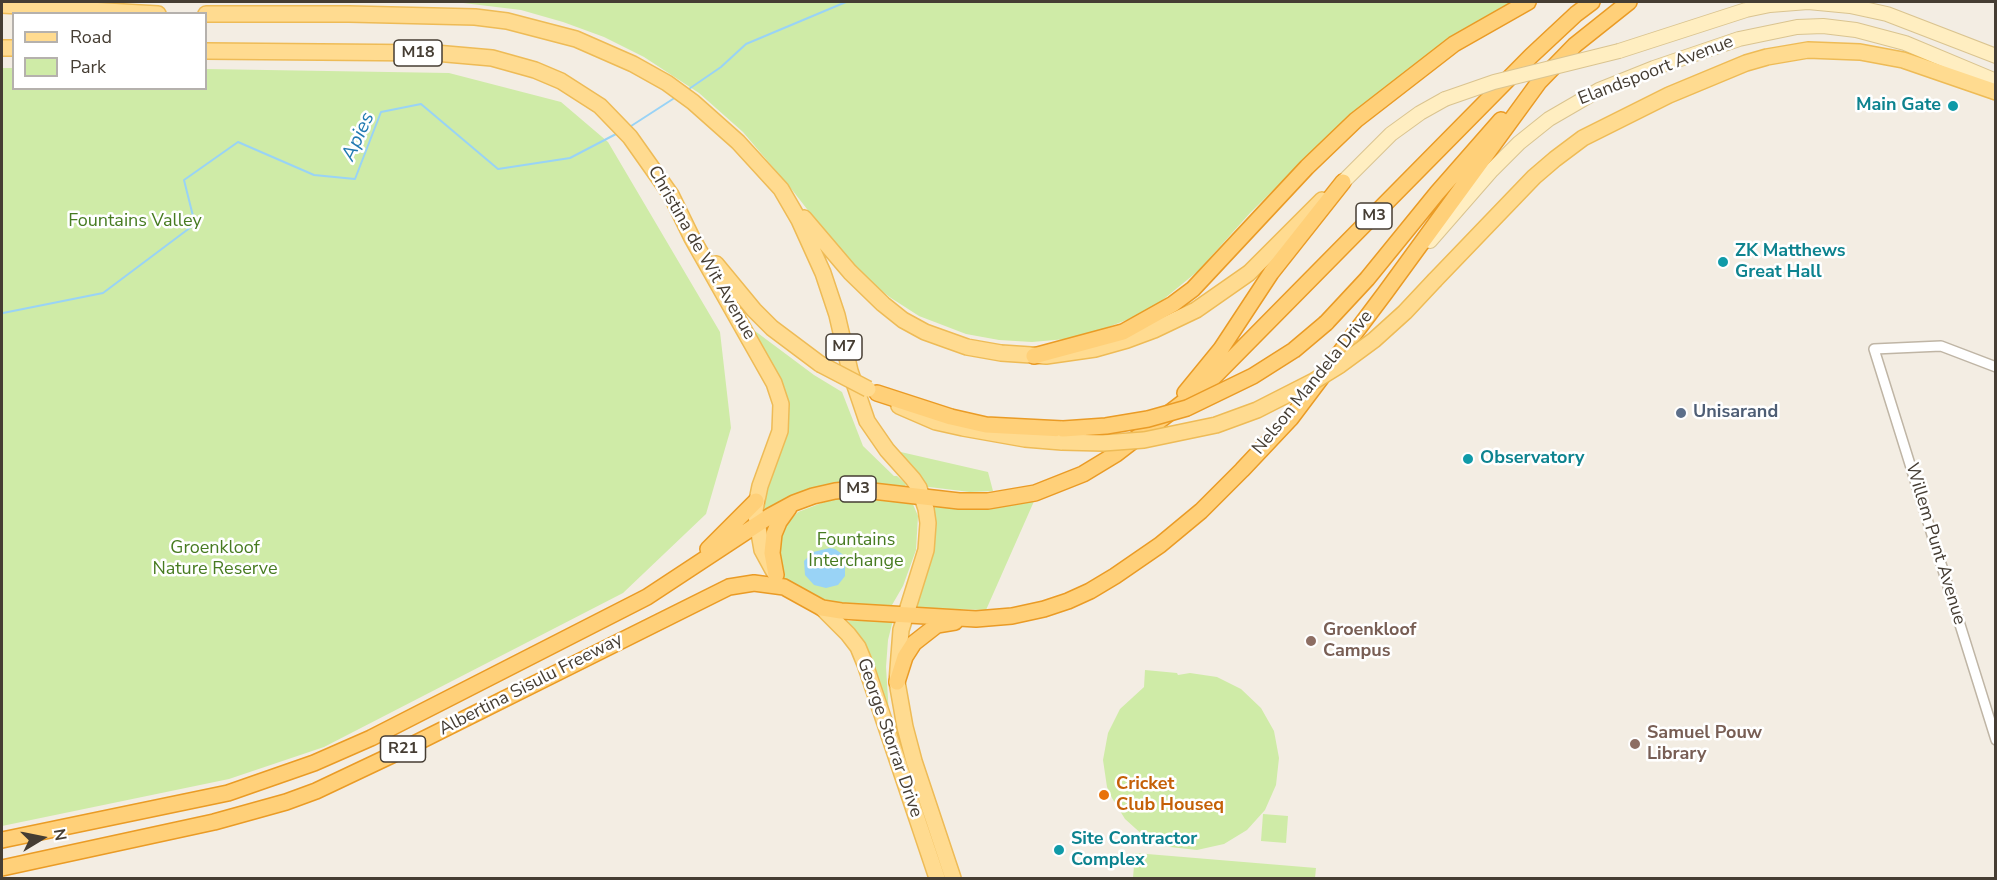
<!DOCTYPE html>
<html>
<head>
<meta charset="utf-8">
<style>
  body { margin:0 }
  #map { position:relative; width:1997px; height:880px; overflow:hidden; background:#f3ede3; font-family:"Nunito Sans",sans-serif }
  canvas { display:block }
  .frame { position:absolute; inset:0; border:3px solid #453d33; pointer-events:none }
  .legend { position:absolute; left:12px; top:12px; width:195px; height:78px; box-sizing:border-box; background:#fff; border:2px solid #b5b1ad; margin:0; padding:8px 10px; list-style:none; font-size:18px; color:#453d33 }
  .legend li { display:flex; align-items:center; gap:12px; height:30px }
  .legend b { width:30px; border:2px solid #b5b1ad }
  .north { position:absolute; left:12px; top:808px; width:60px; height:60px; -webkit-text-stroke:4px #fff; paint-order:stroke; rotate:80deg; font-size:16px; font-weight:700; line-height:24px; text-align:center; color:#453d33 }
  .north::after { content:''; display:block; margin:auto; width:21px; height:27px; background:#453d33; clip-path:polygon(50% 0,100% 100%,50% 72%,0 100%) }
</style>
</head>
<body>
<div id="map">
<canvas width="1997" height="880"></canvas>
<div class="frame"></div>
<ul class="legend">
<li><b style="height:8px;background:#ffdb90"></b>Road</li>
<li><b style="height:16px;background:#cfeba7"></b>Park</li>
</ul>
<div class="north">N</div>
</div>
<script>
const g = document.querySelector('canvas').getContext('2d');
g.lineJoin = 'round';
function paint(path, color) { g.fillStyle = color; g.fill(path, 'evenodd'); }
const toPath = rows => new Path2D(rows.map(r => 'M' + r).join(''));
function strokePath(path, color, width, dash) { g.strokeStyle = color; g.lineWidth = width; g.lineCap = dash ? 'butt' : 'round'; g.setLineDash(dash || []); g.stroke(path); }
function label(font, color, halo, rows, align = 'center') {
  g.font = font + ' "Nunito Sans",sans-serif'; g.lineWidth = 5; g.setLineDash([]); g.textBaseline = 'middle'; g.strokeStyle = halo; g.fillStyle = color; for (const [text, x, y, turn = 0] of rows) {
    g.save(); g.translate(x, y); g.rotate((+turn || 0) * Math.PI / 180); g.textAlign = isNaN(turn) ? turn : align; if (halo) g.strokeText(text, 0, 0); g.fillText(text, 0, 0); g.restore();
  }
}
paint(toPath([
  [455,2,1511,2,1451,39,1368,101,1317,147,1250,213,1198,271,1159,303,1129,319,1098,331,1066,339,1032,342,999,340,966,334,919,316,891,298,864,277,841,253,793,191,743,132,699,93,644,57,604,37,563,22,521,10],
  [2,68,13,68,14,88,206,88,206,69,449,73,561,102,608,142,720,332,731,428,706,514,623,593,324,747,229,779,2,826],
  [755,331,814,375,842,392,863,446,894,476,897,476,906,484,905,487,871,483,824,485,781,500,757,516,784,432,751,335],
  [892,450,988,472,993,491,970,492,921,486],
  [853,496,912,502,918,516,916,550,903,586,892,605,862,608,834,605,802,595,778,573,775,543,784,526,798,512,827,501],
  [1035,499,986,610,909,608,927,504],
  [859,620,893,620,888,640,886,667,889,715,842,622],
  [1145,670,1177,673,1178,675,1190,673,1217,677,1241,689,1261,708,1274,731,1279,758,1276,785,1265,810,1247,830,1224,844,1197,850,1170,847,1145,837,1125,819,1112,798,1107,787,1103,760,1108,733,1120,709,1144,687],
  [1263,814,1288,816,1286,843,1261,841],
  [1135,853,1316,868,1315,878,1133,878]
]), '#cfeba7');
paint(toPath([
  [830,548,835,549,845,556,845,576,838,585,826,588,814,585,805,575,804,561,813,552]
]), '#99d3f6');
strokePath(toPath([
  [686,91,721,67,746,44,846,2],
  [628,128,676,97],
  [3,313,103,293,195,224,184,180,238,142,314,175,355,179,381,112,421,104,498,169,570,158,618,133]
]), '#99d3f6', 2);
const minor = toPath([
  [1996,367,1941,346,1874,349,1996,740]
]);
const secondary = toPath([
  [1619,51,1746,10,1770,5,1808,2,1850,6,1887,14,1996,56],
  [1343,182,1391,134,1420,113,1445,99],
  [1430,241,1492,170,1519,143,1549,119,1599,90,1654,68,1739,39,1797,27,1823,26,1856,30,1905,43,1996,81]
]);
const primary = toPath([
  [2,5,158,14],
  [206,14,349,14,475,17,507,21,576,39,633,64,667,83,693,102,738,142,781,189,799,220,823,273,837,315,850,371,867,421,887,450,913,479,919,488,926,509,928,523,926,550,901,630,897,682,905,727,914,761,953,878],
  [2,48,14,48],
  [206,51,435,53,492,58,535,70,561,81,600,106,630,137,671,195,692,238,774,383,781,404,780,431,760,486,755,510,762,550,774,572],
  [804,218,850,272,883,304,903,320,925,332,967,347,1001,353,1046,356,1095,349,1127,340,1154,330,1196,310,1249,273,1322,200],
  [716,264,754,310,772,328,820,364],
  [1435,280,1534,177,1555,159,1583,138,1669,95,1746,63,1767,57,1808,50,1860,52,1903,60,1996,92],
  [899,406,936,422,963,428,1025,439,1062,442],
  [822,608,848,634,858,647,865,664,937,878]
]);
const trunk = toPath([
  [1326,323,1367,279,1437,193,1501,120],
  [1034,356,1123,332,1173,304,1193,289,1307,167,1356,120,1454,44,1528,2],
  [877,393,951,417,986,425,1063,429],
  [1185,393,1221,349,1271,273,1343,182],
  [708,549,756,501],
  [776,575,772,553,774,534,779,522,789,508],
  [897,682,905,657,914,643,937,625,955,622],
  [2,840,228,793,314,763,371,738,647,597,770,516,794,503,813,496,835,491,855,489,959,501,988,501,1035,493,1083,474,1116,454,1207,384,1531,56,1576,14,1592,2],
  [2,868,214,822,286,802,316,791,392,755,729,587,754,583,784,587,822,608,841,611,976,619,1012,616,1044,609,1068,601,1090,591,1115,576,1160,545,1201,511,1242,470,1291,418,1385,293,1539,82,1575,45,1629,2]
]);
strokePath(minor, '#bfb5a5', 12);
strokePath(secondary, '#dac490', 16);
strokePath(primary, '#eebb56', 18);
strokePath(trunk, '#ea9b25', 18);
strokePath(minor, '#fff', 9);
strokePath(secondary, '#ffeec1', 14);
strokePath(primary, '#ffdb90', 15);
strokePath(trunk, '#ffd079', 15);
const secondaryBridge = toPath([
  [1445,99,1494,82,1619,51]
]);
const primaryBridge = toPath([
  [820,364,868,389],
  [1062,442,1103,443,1144,440,1216,425,1257,410,1314,381,1340,365,1374,340,1405,312,1435,280]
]);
const trunkBridge = toPath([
  [1063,429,1106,426,1148,419,1187,408,1253,376,1294,350,1326,323]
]);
strokePath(secondaryBridge, '#dac490', 16, []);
strokePath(primaryBridge, '#eebb56', 18, []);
strokePath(trunkBridge, '#ea9b25', 18, []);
strokePath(secondaryBridge, '#ffeec1', 14);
strokePath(primaryBridge, '#ffdb90', 15);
strokePath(trunkBridge, '#ffd079', 15);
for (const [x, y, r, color] of [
  [1953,106,6,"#0f9aa8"],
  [1723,262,6,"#0f9aa8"],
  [1681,413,6,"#5c6f8a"],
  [1468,459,6,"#0f9aa8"],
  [1311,641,6,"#8d6e63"],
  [1635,744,6,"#8d6e63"],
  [1104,795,6,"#e8710a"],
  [1059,850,6,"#0f9aa8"]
]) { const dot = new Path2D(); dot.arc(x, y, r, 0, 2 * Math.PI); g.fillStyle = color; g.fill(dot); strokePath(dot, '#fff', 2); }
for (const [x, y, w] of [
  [418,53,48],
  [1374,216,36],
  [844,347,36],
  [858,489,36],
  [403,749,45]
]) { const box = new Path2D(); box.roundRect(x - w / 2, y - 13, w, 26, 4.5); g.fillStyle = '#fff'; g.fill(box); strokePath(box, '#453d33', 1.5); }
label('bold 16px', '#453d33', null, [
  ["M18",418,53],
  ["M3",1374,216],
  ["M7",844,347],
  ["M3",858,489],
  ["R21",403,749]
]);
label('18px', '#453d33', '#fff', [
  ["Elandspoort Avenue",1656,71,-21],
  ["Christina de Wit Avenue",701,253,60],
  ["Nelson Mandela Drive",1313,383,-51],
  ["Willem Punt Avenue",1935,544,73],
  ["Albertina Sisulu Freeway",531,685,-27],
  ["George Storrar Drive",889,738,71]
]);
label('bold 18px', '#0d838f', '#fff', [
  ["Main Gate",1941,106,"right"],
  ["ZK Matthews",1735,252],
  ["Great Hall",1735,273],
  ["Observatory",1480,459],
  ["Site Contractor",1071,840],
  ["Complex",1071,861]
], 'left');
label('18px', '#477b21', '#fff', [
  ["Fountains Valley",135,222],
  ["Fountains",856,541],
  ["Interchange",856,562],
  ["Groenkloof",215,549],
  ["Nature Reserve",215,570]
]);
label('bold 18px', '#4e5e75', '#fff', [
  ["Unisarand",1693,413]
], 'left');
label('bold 18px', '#785e54', '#fff', [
  ["Groenkloof",1323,631],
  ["Campus",1323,652],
  ["Samuel Pouw",1647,734],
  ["Library",1647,755]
], 'left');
label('bold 18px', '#c56008', '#fff', [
  ["Cricket",1116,785],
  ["Club Houseq",1116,806]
], 'left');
label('italic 20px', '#227ab1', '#fff', [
  ["Apies",359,137,-65]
]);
</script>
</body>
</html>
